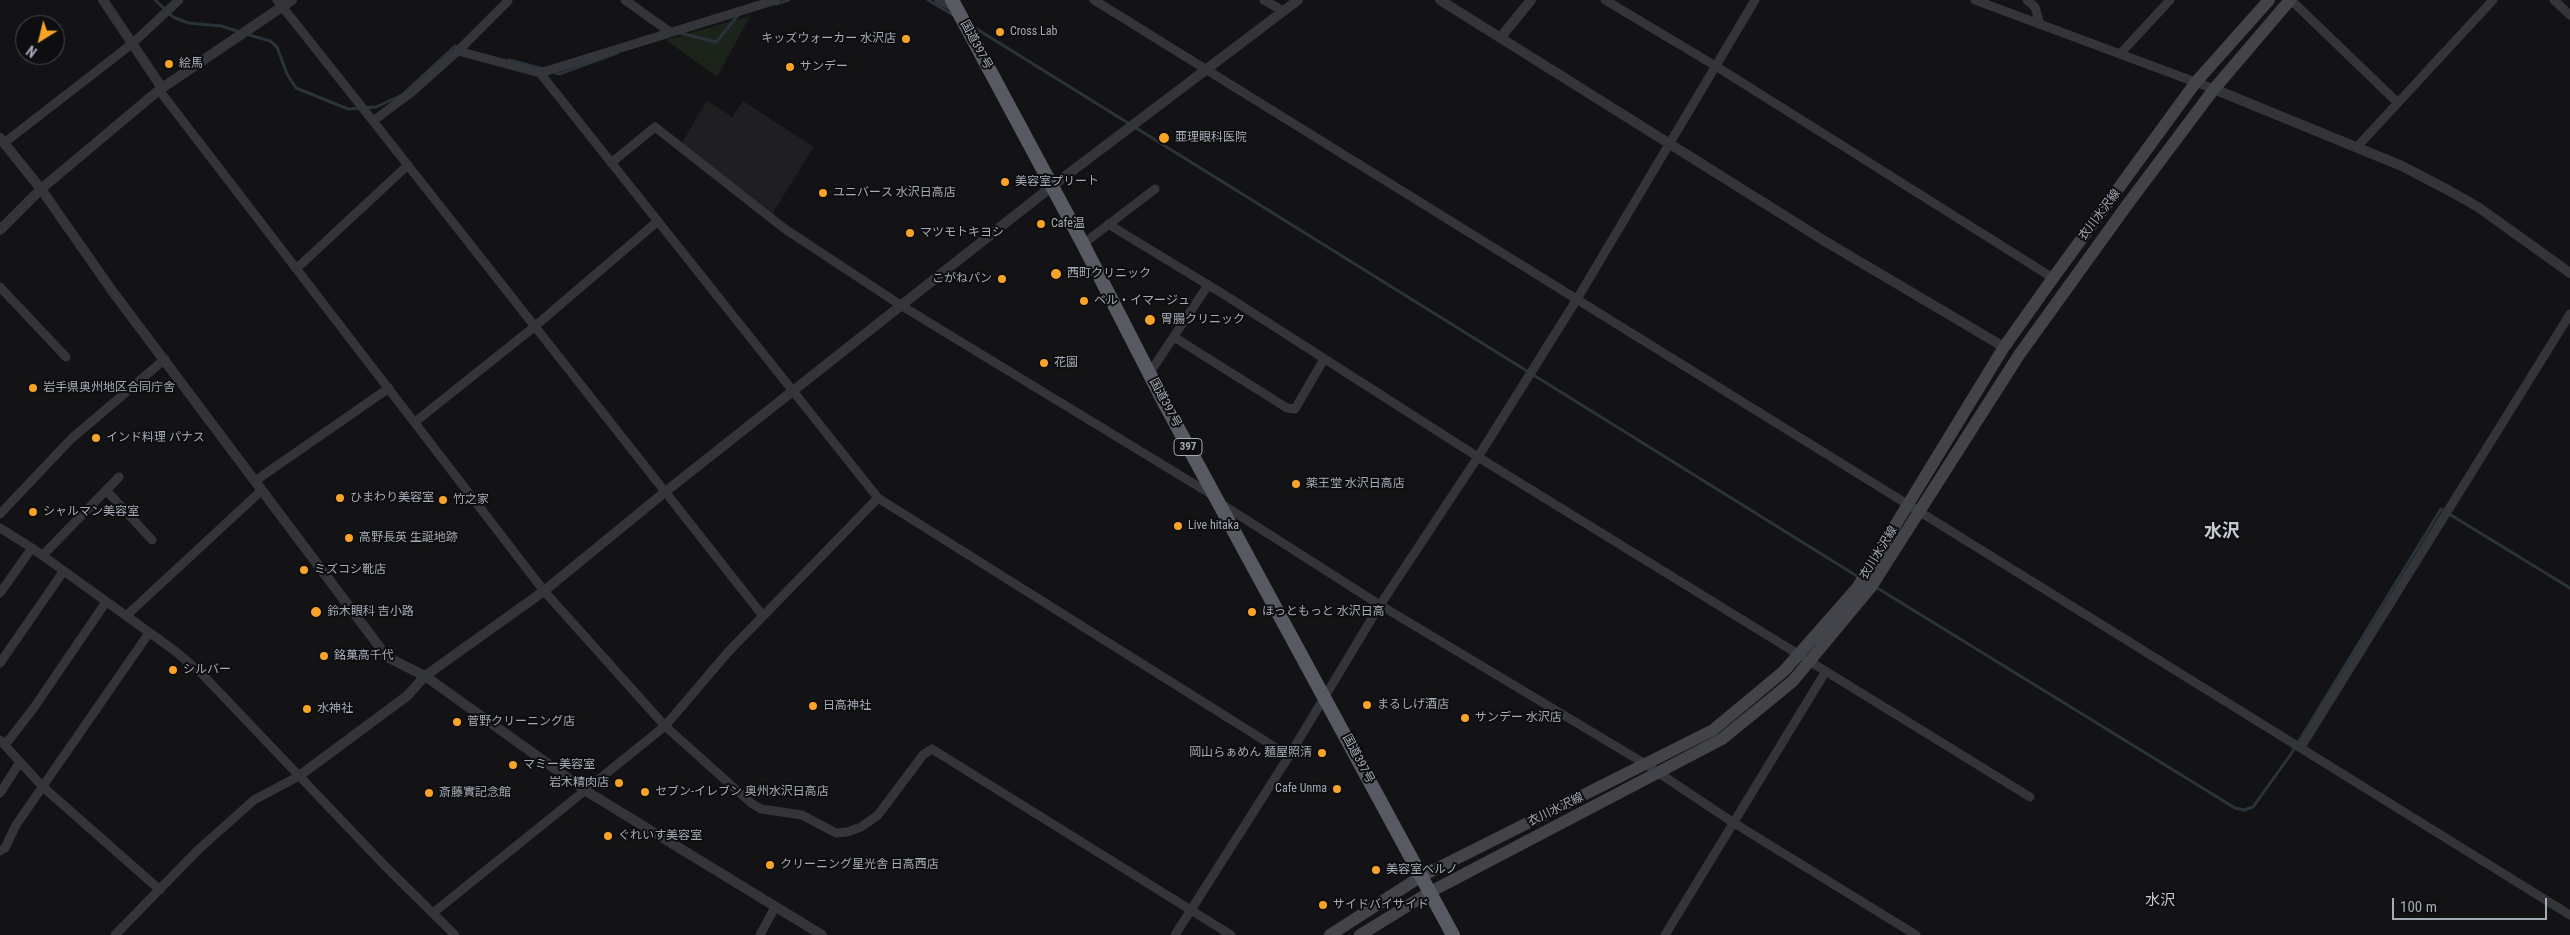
<!DOCTYPE html>
<html>
<head>
<meta charset="utf-8">
<style>
  body { margin:0 }
  #map { position:relative; width:2570px; height:935px; overflow:hidden; background:#131315; font-family:"Roboto Condensed",sans-serif }
  canvas { display:block }
  .north { position:absolute; left:15px; top:15px; width:50px; height:50px; box-sizing:border-box; background:#0e0e10; border:1px solid #4a4c52; border-radius:50%; rotate:216deg; font-size:14px; font-weight:700; line-height:20px; text-align:center; color:#a4aab6 }
  .north::after { content:''; display:block; margin:auto; width:18px; height:22px; background:#f9a426; clip-path:polygon(50% 0,100% 100%,50% 72%,0 100%) }
  .scale { position:absolute; left:2392px; top:898px; width:155px; height:22px; box-sizing:border-box; border:2px solid #a4aab6; border-top:0; padding-left:6px; font-size:15px; line-height:18px; white-space:nowrap; color:#a4aab6; -webkit-text-stroke:4px #0e0e10; paint-order:stroke }
</style>
</head>
<body>
<div id="map">
<canvas width="2570" height="935"></canvas>
<div class="north">N</div>
<div class="scale">100 m</div>
</div>
<script>
const g = document.querySelector('canvas').getContext('2d');
g.lineJoin = 'round';
function paint(path, color) { g.fillStyle = color; g.fill(path, 'evenodd'); }
const toPath = rows => new Path2D(rows.map(r => 'M' + r).join(''));
function strokePath(path, color, width, dash) { g.strokeStyle = color; g.lineWidth = width; g.lineCap = dash ? 'butt' : 'round'; g.setLineDash(dash || []); g.stroke(path); }
function label(font, color, halo, rows, align = 'center') {
  g.font = font + ' "Roboto Condensed","Noto Sans JP",sans-serif'; g.lineWidth = 4; g.setLineDash([]); g.textBaseline = 'middle'; g.strokeStyle = halo; g.fillStyle = color; for (const [text, x, y, turn = 0] of rows) {
    g.save(); g.translate(x, y); g.rotate((+turn || 0) * Math.PI / 180); g.textAlign = isNaN(turn) ? turn : align; if (halo) g.strokeText(text, 0, 0); g.fillText(text, 0, 0); g.restore();
  }
}
paint(toPath([
  [707,100,732,117,743,101,814,147,772,214,682,143]
]), '#1f1f22');
paint(toPath([
  [750,16,717,77,666,40]
]), '#1b231b');
strokePath(toPath([
  [155,0,173,17,188,23,221,26,240,32],
  [928,0,955,16],
  [776,4,789,0],
  [972,26,1860,578],
  [680,33,716,42,739,14],
  [246,34,270,41,277,47,287,74,296,88,348,109,376,107,402,95,455,46,460,48],
  [509,60,544,69],
  [553,72,559,74,617,53],
  [1874,586,2235,808,2244,810,2253,807,2291,754,2441,509,2570,588]
]), '#293339', 3);
strokePath(toPath([
  [277,0,373,121,412,92,458,51,540,73,776,0],
  [625,0,670,32],
  [939,0,957,9],
  [1094,0,2570,915],
  [1264,0,1283,11],
  [1605,0,1714,65,2053,278],
  [1975,0,2214,89],
  [2027,0,2035,7,2040,24],
  [2291,0,2397,102],
  [2554,0,2570,15],
  [458,51,508,1],
  [2120,54,2170,0],
  [540,73,878,498,1289,756],
  [159,90,544,591,665,726,751,803,761,809,802,815,836,833,847,832,861,827,878,815,923,755,932,749,1231,935],
  [373,121,763,616],
  [4,143,133,43,179,0],
  [2357,147,2493,0],
  [611,163,655,127,785,229,902,306,1214,496],
  [1108,224,1228,297,1478,457,2030,797],
  [1083,244,1155,189],
  [296,269,408,165],
  [0,287,66,357],
  [1174,337,1287,408,1295,409,1324,359],
  [1149,374,1208,285],
  [415,422,534,327,658,221],
  [255,481,389,388],
  [106,490,152,540],
  [1220,503,1380,605,1647,765,1734,823,1916,935],
  [0,514,71,439,165,359],
  [0,528,32,548,175,651,201,673,386,867,455,935],
  [43,555,119,477],
  [0,593,32,548],
  [126,616,262,490],
  [0,663,63,572],
  [0,740,43,787,160,890],
  [5,745,33,709,106,602],
  [2301,747,2570,314],
  [0,793,20,762],
  [0,851,5,848,16,825,149,633],
  [433,913,665,726,729,651,878,498],
  [115,935,199,849,254,800,299,776],
  [760,935,775,907],
  [1175,935,1289,756,1380,605,1478,457,1577,299,1755,0],
  [1665,935,1826,671]
]), '#34353a', 9);
strokePath(toPath([
  [103,0,162,88],
  [1440,0,1828,243,2004,347],
  [1501,37,1531,0],
  [2214,89,2402,166,2448,190,2478,207,2570,273],
  [0,138,41,189,113,292,387,657,425,676,586,791,822,935],
  [0,230,41,189,159,90,292,0],
  [299,776,407,696,425,676,544,591,665,492,1051,187,1298,0]
]), '#34353a', 10);
strokePath(toPath([
  [1330,935,1420,877,1713,730,1784,671,1857,588,2004,347,2053,278,2196,82,2269,0],
  [1360,935,1430,892,1722,739,1793,681,1871,587,2019,355,2127,205,2214,89,2290,0]
]), '#42444a', 12);
strokePath(toPath([
  [952,0,1083,244,1166,406,1453,935]
]), '#585a62', 14);
for (const [x, y, r, color] of [
  [1000,32,5,"#f9a426"],
  [906,39,5,"#f9a426"],
  [169,64,5,"#f9a426"],
  [790,67,5,"#f9a426"],
  [1164,138,6,"#f9a426"],
  [1005,182,5,"#f9a426"],
  [823,193,5,"#f9a426"],
  [1041,224,5,"#f9a426"],
  [910,233,5,"#f9a426"],
  [1056,274,6,"#f9a426"],
  [1002,279,5,"#f9a426"],
  [1084,301,5,"#f9a426"],
  [1150,320,6,"#f9a426"],
  [1044,363,5,"#f9a426"],
  [33,388,5,"#f9a426"],
  [96,438,5,"#f9a426"],
  [1296,484,5,"#f9a426"],
  [340,498,5,"#f9a426"],
  [443,500,5,"#f9a426"],
  [33,512,5,"#f9a426"],
  [1178,526,5,"#f9a426"],
  [349,538,5,"#f9a426"],
  [304,570,5,"#f9a426"],
  [316,612,6,"#f9a426"],
  [1252,612,5,"#f9a426"],
  [324,656,5,"#f9a426"],
  [173,670,5,"#f9a426"],
  [1367,705,5,"#f9a426"],
  [813,706,5,"#f9a426"],
  [307,709,5,"#f9a426"],
  [1465,718,5,"#f9a426"],
  [457,722,5,"#f9a426"],
  [1322,753,5,"#f9a426"],
  [513,765,5,"#f9a426"],
  [619,783,5,"#f9a426"],
  [1337,789,5,"#f9a426"],
  [645,792,5,"#f9a426"],
  [429,793,5,"#f9a426"],
  [608,836,5,"#f9a426"],
  [770,865,5,"#f9a426"],
  [1376,870,5,"#f9a426"],
  [1323,905,5,"#f9a426"]
]) { const dot = new Path2D(); dot.arc(x, y, r, 0, 2 * Math.PI); g.fillStyle = color; g.fill(dot); strokePath(dot, '#0e0e10', 2); }
for (const [x, y, w] of [
  [1188,447,28]
]) { const box = new Path2D(); box.roundRect(x - w / 2, y - 8.5, w, 17, 4); g.fillStyle = '#0e0e10'; g.fill(box); strokePath(box, '#a4aab6', 1); }
label('bold 11px', '#a4aab6', null, [
  ["397",1188,447]
]);
label('12px', '#a4aab6', '#0e0e10', [
  ["Cross Lab",1010,32],
  ["キッズウォーカー 水沢店",896,39,"right"],
  ["絵馬",179,64],
  ["サンデー",800,67],
  ["亜理眼科医院",1175,138],
  ["美容室プリート",1015,182],
  ["ユニバース 水沢日高店",833,193],
  ["Cafe温",1051,224],
  ["マツモトキヨシ",920,233],
  ["西町クリニック",1067,274],
  ["こがねパン",992,279,"right"],
  ["ベル・イマージュ",1094,301],
  ["胃腸クリニック",1161,320],
  ["花園",1054,363],
  ["岩手県奥州地区合同庁舎",43,388],
  ["インド料理 パナス",106,438],
  ["薬王堂 水沢日高店",1306,484],
  ["ひまわり美容室",350,498],
  ["竹之家",453,500],
  ["シャルマン美容室",43,512],
  ["Live hitaka",1188,526],
  ["高野長英 生誕地跡",359,538],
  ["ミズコシ靴店",314,570],
  ["鈴木眼科 吉小路",327,612],
  ["ほっともっと 水沢日高",1262,612],
  ["銘菓高千代",334,656],
  ["シルバー",183,670],
  ["まるしげ酒店",1377,705],
  ["日高神社",823,706],
  ["水神社",317,709],
  ["サンデー 水沢店",1475,718],
  ["菅野クリーニング店",467,722],
  ["岡山らぁめん 麺屋照清",1312,753,"right"],
  ["マミー美容室",523,765],
  ["岩木精肉店",609,783,"right"],
  ["Cafe Unma",1327,789,"right"],
  ["セブン-イレブン 奥州水沢日高店",655,792],
  ["斎藤實記念館",439,793],
  ["ぐれいす美容室",618,836],
  ["クリーニング星光舎 日高西店",780,865],
  ["美容室ベルノ",1386,870],
  ["サイドバイサイド",1333,905]
], 'left');
label('12px', '#a4aab6', '#0e0e10', [
  ["国道397号",976,45,62],
  ["衣川水沢線",2100,215,-53],
  ["国道397号",1165,403,62],
  ["衣川水沢線",1879,553,-58],
  ["国道397号",1358,759,62],
  ["衣川水沢線",1556,810,-26]
]);
label('15px', '#c5c9d2', '#0e0e10', [
  ["水沢",2160,901]
]);
label('bold 18px', '#c5c9d2', '#0e0e10', [
  ["水沢",2222,532]
]);
</script>
</body>
</html>
